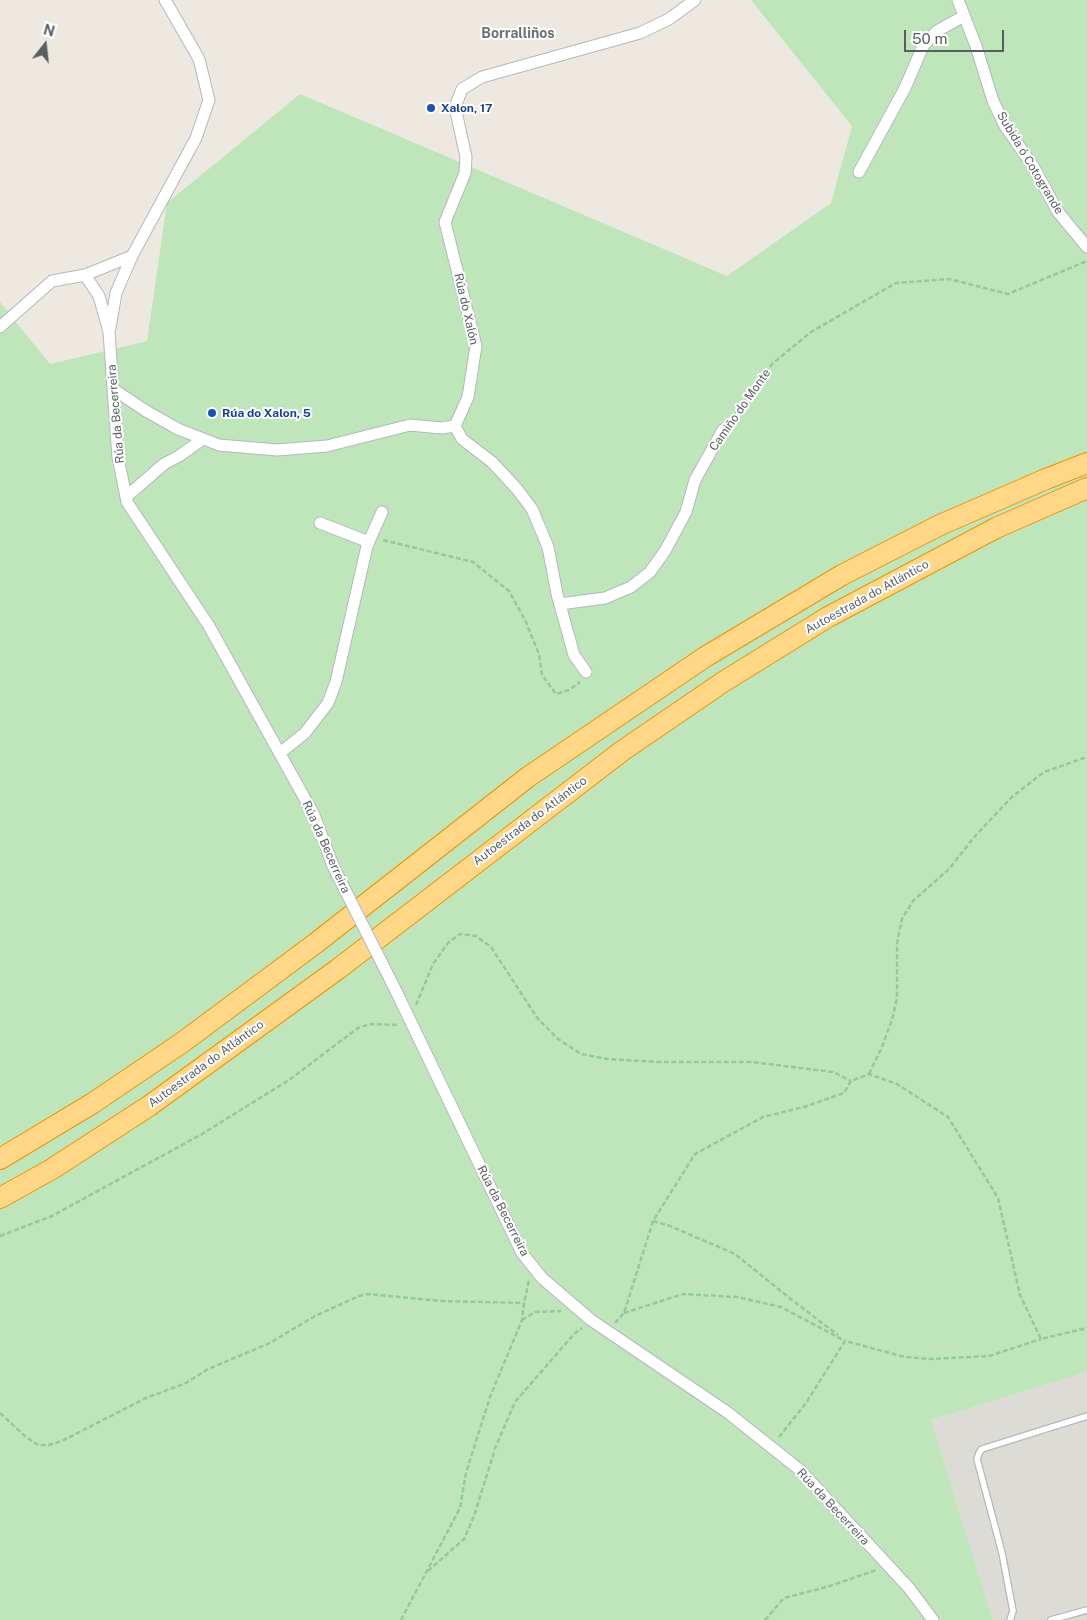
<!DOCTYPE html>
<html>
<head>
<meta charset="utf-8">
<style>
  body { margin:0 }
  #map { position:relative; width:1087px; height:1620px; overflow:hidden; background:#ede9e0; font-family:"Public Sans",sans-serif }
  canvas { display:block }
  .north { position:absolute; left:20px; top:20px; width:50px; height:50px; -webkit-text-stroke:4px #fff; paint-order:stroke; rotate:16deg; font-size:14px; font-weight:700; line-height:20px; text-align:center; color:#595e62 }
  .north::after { content:''; display:block; margin:auto; width:18px; height:22px; background:#595e62; clip-path:polygon(50% 0,100% 100%,50% 72%,0 100%) }
  .scale { position:absolute; left:904px; top:30px; width:100px; height:22px; box-sizing:border-box; border:2px solid #595e62; border-top:0; padding-left:6px; font-size:15px; line-height:18px; white-space:nowrap; color:#595e62; -webkit-text-stroke:4px #fff; paint-order:stroke }
</style>
</head>
<body>
<div id="map">
<canvas width="1087" height="1620"></canvas>
<div class="north">N</div>
<div class="scale">50 m</div>
</div>
<script>
const g = document.querySelector('canvas').getContext('2d');
g.lineJoin = 'round';
function paint(path, color) { g.fillStyle = color; g.fill(path, 'evenodd'); }
const toPath = rows => new Path2D(rows.map(r => 'M' + r).join(''));
function strokePath(path, color, width, dash) { g.strokeStyle = color; g.lineWidth = width; g.lineCap = dash ? 'butt' : 'round'; g.setLineDash(dash || []); g.stroke(path); }
function label(font, color, halo, rows, align = 'center') {
  g.font = font + ' "Public Sans",sans-serif'; g.lineWidth = 4; g.setLineDash([]); g.textBaseline = 'middle'; g.strokeStyle = halo; g.fillStyle = color; for (const [text, x, y, turn = 0] of rows) {
    g.save(); g.translate(x, y); g.rotate((+turn || 0) * Math.PI / 180); g.textAlign = isNaN(turn) ? turn : align; if (halo) g.strokeText(text, 0, 0); g.fillText(text, 0, 0); g.restore();
  }
}
paint(toPath([
  [1087,1372,1087,1620,993,1620,931,1420]
]), '#dddbd5');
paint(toPath([
  [751,0,1087,0,1087,1372,931,1420,993,1620,0,1620,0,302,50,364,147,341,167,203,300,94,727,276,831,203,852,126]
]), '#bfe6bb');
const service = toPath([
  [1010,1620,1013,1611,1002,1553,977,1459,979,1453,982,1449,1087,1416],
  [1051,1620,1087,1610]
]);
const minor = toPath([
  [958,0,976,46,993,101,1005,126,1033,166,1058,212,1087,247],
  [859,172,905,88,923,46,937,31,964,16],
  [85,275,99,296,109,332,118,457,127,502,209,626,314,815,333,866],
  [0,327,52,281,85,275,132,256],
  [110,328,116,293,132,256,196,138,209,100,199,59,165,0],
  [113,389,146,411,178,429,219,445,277,450,327,446,410,425,441,428,455,426,468,397,476,346,445,222,465,173,466,157,455,107,462,89,482,77,640,33,669,19,695,0],
  [455,426,462,439,492,462,517,489,532,509,548,547,557,594,574,655,586,672],
  [126,497,164,464,179,456,203,439],
  [320,523,369,542],
  [560,604,605,598,631,587,650,572,665,551,686,512,695,480,723,430],
  [280,753,305,733,328,703,336,682,367,546,382,512],
  [396,991,522,1253,542,1278,591,1320,727,1412,800,1470,909,1588,933,1620]
]);
const motorway = toPath([
  [0,1159,93,1103,183,1042,316,943,528,777,705,657,842,575,940,525,1046,479,1087,463],
  [0,1198,52,1169,149,1106,338,969,622,751,723,682,828,617,996,528,1087,488]
]);
strokePath(service, '#b4b8bc', 8);
strokePath(minor, '#b4b8bc', 13);
strokePath(motorway, '#ee9200', 22);
strokePath(toPath([
  [730,421,772,364,811,332,896,283,949,279,1008,294,1087,261],
  [383,540,473,562,509,591,525,620,539,654,542,675,556,694,569,690,580,682],
  [416,1005,433,964,448,943,460,934,476,936,491,947,538,1019,558,1039,581,1054,607,1059,658,1062,752,1062,833,1072,851,1081],
  [869,1074,882,1047,892,1020,897,998,897,943,902,919,913,901,949,869,975,836,1012,797,1044,772,1087,757],
  [653,1221,670,1226,735,1254,792,1300,838,1335],
  [0,1236,52,1216,202,1134,289,1080,358,1028,370,1024,399,1025],
  [624,1313,683,1294,737,1297,781,1307,845,1341],
  [522,1320,535,1312,561,1311],
  [615,1323,624,1313,653,1221,695,1154,763,1117,804,1107,844,1093,851,1081,869,1074,897,1084,948,1117,998,1198,1020,1295,1041,1339,1087,1328],
  [0,1413,26,1437,38,1445,49,1445,62,1441,146,1398,186,1383,208,1369,268,1344,315,1316,359,1296,368,1294,442,1301,524,1303],
  [779,1437,806,1403,845,1341,905,1357,930,1359,989,1356,1041,1339],
  [428,1571,464,1539,474,1516,496,1446,515,1402,574,1334,582,1328],
  [401,1620,460,1508,466,1473,490,1397,522,1320,524,1303,529,1280],
  [765,1620,784,1598,830,1586,876,1570]
]), '#94c89f', 2.5, [5, 2.5]);
strokePath(service, '#fff', 5.5);
strokePath(minor, '#fff', 11);
strokePath(motorway, '#ffd786', 20);
const minorBridge = toPath([
  [333,866,396,991]
]);
strokePath(minorBridge, '#b4b8bc', 13, []);
strokePath(minorBridge, '#fff', 11);
for (const [x, y, r, color] of [
  [431,108,5,"#1a4fb4"],
  [212,413,5,"#1a4fb4"]
]) { const dot = new Path2D(); dot.arc(x, y, r, 0, 2 * Math.PI); g.fillStyle = color; g.fill(dot); strokePath(dot, '#fff', 2); }
label('bold 12px', '#164399', '#fff', [
  ["Xalon, 17",441,108],
  ["Rúa do Xalon, 5",222,413]
], 'left');
label('12px', '#595e62', '#fff', [
  ["Subida ó Cotogrande",1030,163,59],
  ["Rúa do Xalón",466,309,77],
  ["Camiño do Monte",740,410,-55],
  ["Rúa da Becerreira",116,414,-95],
  ["Autoestrada do Atlántico",867,597,-29],
  ["Autoestrada do Atlántico",530,821,-37],
  ["Rúa da Becerreira",326,847,66],
  ["Autoestrada do Atlántico",206,1064,-36],
  ["Rúa da Becerreira",503,1211,63],
  ["Rúa da Becerreira",833,1507,47]
]);
label('bold 14px', '#6a7074', '#fff', [
  ["Borralliños",518,34]
]);
</script>
</body>
</html>
